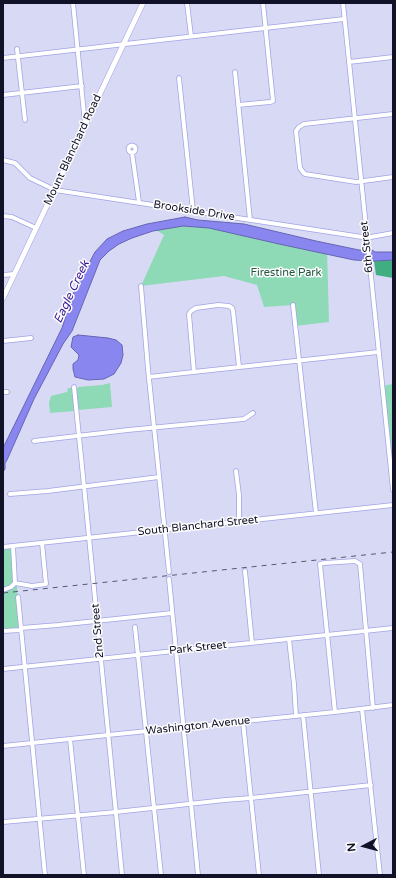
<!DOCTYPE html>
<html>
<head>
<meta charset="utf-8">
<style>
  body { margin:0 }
  #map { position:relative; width:396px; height:878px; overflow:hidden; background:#d8daf5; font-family:"Varela Round",sans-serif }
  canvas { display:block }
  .frame { position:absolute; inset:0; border:4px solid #111128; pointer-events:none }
  .north { position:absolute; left:344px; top:826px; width:40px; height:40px; -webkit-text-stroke:3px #fdfdfd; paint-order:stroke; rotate:264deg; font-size:11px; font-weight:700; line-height:16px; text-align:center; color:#111128 }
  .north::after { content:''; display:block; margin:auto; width:14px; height:18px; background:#111128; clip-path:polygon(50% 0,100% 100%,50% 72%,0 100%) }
</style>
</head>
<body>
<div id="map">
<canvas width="396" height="878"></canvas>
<div class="frame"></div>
<div class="north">N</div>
</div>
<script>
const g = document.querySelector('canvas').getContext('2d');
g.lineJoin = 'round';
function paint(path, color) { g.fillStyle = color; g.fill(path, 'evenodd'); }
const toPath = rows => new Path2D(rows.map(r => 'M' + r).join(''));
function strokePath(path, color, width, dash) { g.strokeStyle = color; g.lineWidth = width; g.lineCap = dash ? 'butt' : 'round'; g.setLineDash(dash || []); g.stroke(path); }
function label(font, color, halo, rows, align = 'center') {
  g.font = font + ' "Varela Round",sans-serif'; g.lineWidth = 3; g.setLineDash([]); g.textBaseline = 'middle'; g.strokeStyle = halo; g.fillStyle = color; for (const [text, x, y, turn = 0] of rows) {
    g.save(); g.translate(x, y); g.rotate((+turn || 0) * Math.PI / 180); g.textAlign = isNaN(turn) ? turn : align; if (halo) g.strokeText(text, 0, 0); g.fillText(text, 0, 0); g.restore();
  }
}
paint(toPath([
  [189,222,327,248,329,322,295,326,293,305,264,307,257,285,224,276,141,286,164,235,151,227],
  [110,383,112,407,78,410,76,391,78,387,102,385],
  [393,384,393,490,382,386],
  [68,388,73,388,75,411,50,413,49,403,51,396,67,392],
  [13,546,21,630,3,631,3,547]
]), '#8fdab6');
paint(toPath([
  [382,260,393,260,393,278,376,275,374,261]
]), '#41ae81');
const water = toPath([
  [185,217,198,220,244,224,316,241,359,250,372,250,375,252,393,252,393,260,374,261,354,260,279,244,209,228,183,226,153,231,132,238,119,244,109,251,100,260,72,331,63,344,34,399,7,460,5,463,5,469,3,472,3,448,62,328,73,294,95,252,107,239,123,231,147,224,185,217],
  [78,335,108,338,116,340,122,345,123,355,121,363,114,374,104,379,88,380,75,377,73,369,73,364,78,360,79,355,71,347,73,337,78,335]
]);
paint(water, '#8987ef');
strokePath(water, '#6564b3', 1);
const minor = toPath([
  [73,3,85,124],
  [187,3,191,36],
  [343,3,393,490],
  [17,49,25,120],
  [3,58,344,19],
  [349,62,393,57],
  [235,72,250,220],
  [179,78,193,211],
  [3,95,82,86],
  [238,105,270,102,273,101,263,3],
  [393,114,304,124,299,127,296,131,300,168,303,172,305,174,356,182,393,177],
  '128.5 149a3.5 3.5 0 1 1 7 0a3.5 3.5 0 1 1-7 0Z',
  [132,153,139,202],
  [3,160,15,163,30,178,55,190,362,237,371,237,393,233],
  [3,216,12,217,36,228],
  [3,275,14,274],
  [141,286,148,369,169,572],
  [293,305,316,513],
  [3,341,31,338],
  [194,372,189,314,191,311,196,308,218,305,229,306,232,308,233,311,239,367],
  [149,377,175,374,378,352],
  [74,387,84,486,122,875],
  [3,392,7,392],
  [34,441,128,430,244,419,253,413],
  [236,471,239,495,239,522],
  [10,494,48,491,159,477],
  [13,546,15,583],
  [3,547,393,505],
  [245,571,252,643],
  [169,579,198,875],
  [3,590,11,587,15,583,32,586,46,584,42,543],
  [18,597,45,875],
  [135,627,161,875],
  [21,628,58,625,172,613],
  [3,631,21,630],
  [289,639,294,684,296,716],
  [3,669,393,628],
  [362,709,380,875],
  [335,712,320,564,324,563,355,561,360,564,373,708],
  [303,715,319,875],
  [243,722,259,875],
  [70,739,84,875],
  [3,746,108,735,335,712,393,705],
  [3,822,116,812,225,800,251,798,371,785]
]);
const major = toPath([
  [3,298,143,3]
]);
strokePath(minor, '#a1a3e3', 5.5);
strokePath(major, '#a1a3e3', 6);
strokePath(minor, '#fff', 4);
strokePath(major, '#fff', 5);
strokePath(toPath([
  [3,593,393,552]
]), '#56576f', 1, [5, 5]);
label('11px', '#111128', '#fdfdfd', [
  ["Mount Blanchard Road",73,150,-65],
  ["Brookside Drive",194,211,9],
  ["6th Street",367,247,-96],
  ["South Blanchard Street",198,526,-6],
  ["2nd Street",98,631,-95],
  ["Park Street",198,648,-6],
  ["Washington Avenue",198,726,-6]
]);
label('11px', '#215a41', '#fdfdfd', [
  ["Firestine Park",286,273]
]);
label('italic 12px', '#361994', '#fdfdfd', [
  ["Eagle Creek",72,292,-65]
]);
</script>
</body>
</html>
